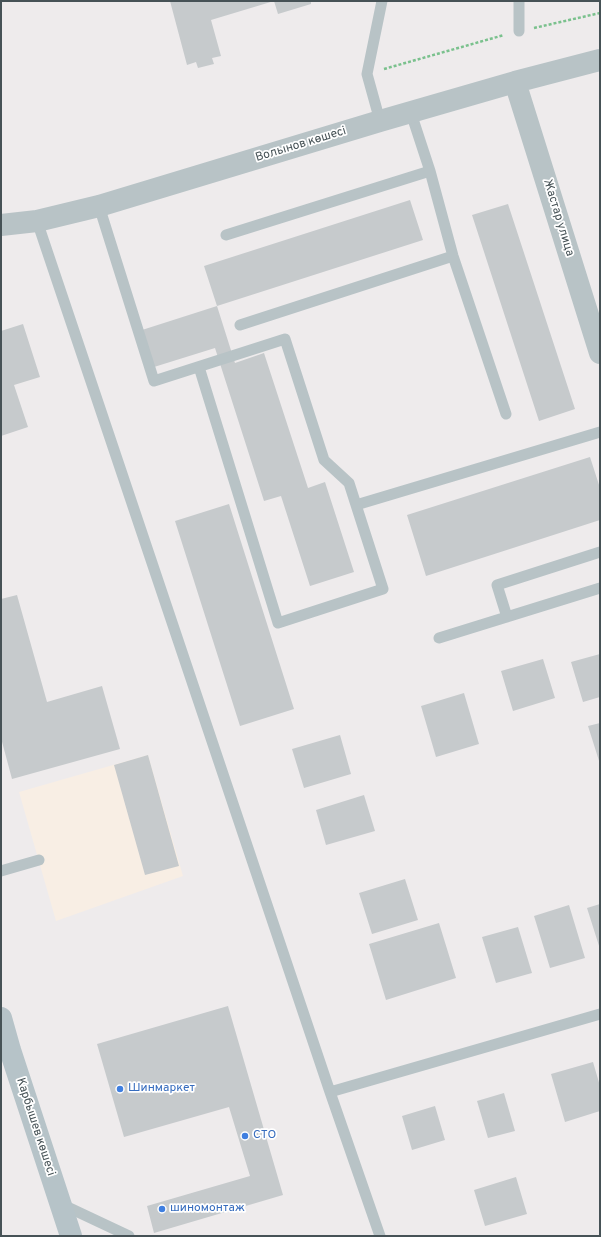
<!DOCTYPE html>
<html>
<head>
<meta charset="utf-8">
<style>
  body { margin:0 }
  #map { position:relative; width:601px; height:1237px; overflow:hidden; background:#eeebec; font-family:Overpass,sans-serif }
  canvas { display:block }
  .frame { position:absolute; inset:0; border:2px solid #465256; pointer-events:none }
</style>
</head>
<body>
<div id="map">
<canvas width="601" height="1237"></canvas>
<div class="frame"></div>
</div>
<script>
const g = document.querySelector('canvas').getContext('2d');
g.lineJoin = 'round';
function paint(path, color) { g.fillStyle = color; g.fill(path, 'evenodd'); }
const toPath = rows => new Path2D(rows.map(r => 'M' + r).join(''));
function strokePath(path, color, width, dash) { g.strokeStyle = color; g.lineWidth = width; g.lineCap = dash ? 'butt' : 'round'; g.setLineDash(dash || []); g.stroke(path); }
function label(font, color, halo, rows, align = 'center') {
  g.font = font + ' Overpass,sans-serif'; g.lineWidth = 3.5; g.setLineDash([]); g.textBaseline = 'middle'; g.strokeStyle = halo; g.fillStyle = color; for (const [text, x, y, turn = 0] of rows) {
    g.save(); g.translate(x, y); g.rotate((+turn || 0) * Math.PI / 180); g.textAlign = isNaN(turn) ? turn : align; if (halo) g.strokeText(text, 0, 0); g.fillText(text, 0, 0); g.restore();
  }
}
paint(toPath([
  [148,755,183,876,56,921,19,792]
]), '#f8eee4');
paint(toPath([
  [170,1,311,1,311,4,278,14,274,1,211,20,221,56,212,58,214,64,198,68,196,62,187,65],
  [410,200,423,240,217,306,204,266],
  [508,204,575,409,539,421,472,215],
  [217,306,235,363,264,353,308,488,325,482,354,572,310,586,281,496,264,501,215,348,154,367,142,330],
  [23,324,40,377,14,385,28,427,1,436,1,331],
  [590,457,600,488,600,520,426,576,407,515],
  [229,504,294,709,240,726,175,521],
  [17,595,47,702,102,686,120,749,12,779,1,738,1,599],
  [600,654,600,697,583,702,571,662],
  [543,659,555,698,513,711,501,671],
  [464,693,479,744,436,757,421,706],
  [600,723,600,764,588,726],
  [340,735,351,774,304,788,292,749],
  [148,755,179,866,145,875,114,765],
  [364,795,375,831,326,845,316,810],
  [405,879,418,920,372,934,359,893],
  [600,904,600,949,587,908],
  [569,905,585,958,550,968,534,916],
  [439,923,456,978,386,1000,369,944],
  [518,927,532,973,496,983,482,937],
  [228,1006,283,1195,154,1233,147,1206,250,1176,229,1107,124,1137,97,1044],
  [593,1062,600,1086,600,1111,565,1122,551,1074],
  [504,1093,515,1131,488,1138,477,1101],
  [435,1106,445,1140,412,1150,402,1116],
  [516,1177,527,1214,485,1226,474,1190]
]), '#c6cacc');
strokePath(toPath([
  [534,28,600,13],
  [384,69,504,35]
]), '#7ac18d', 2.5, [3, 2]);
strokePath(toPath([
  [519,31,519,1],
  [411,113,430,171,453,256,506,414],
  [380,121,367,74,382,1],
  [99,206,154,381,285,339,324,460,349,483,383,589,278,623,199,367],
  [37,221,330,1092,380,1236],
  [226,235,430,171],
  [240,325,453,256],
  [356,505,600,432],
  [507,617,497,585,600,552],
  [439,638,600,588],
  [1,871,39,860],
  [330,1092,600,1014],
  [61,1204,129,1236]
]), '#b8c3c6', 11);
strokePath(toPath([
  [515,82,600,353],
  [1,225,37,221,99,206,380,121,515,82,600,60]
]), '#b8c3c6', 22);
strokePath(toPath([
  [1,1018,10,1050,71,1236]
]), '#b6c3c8', 22);
for (const [x, y, r, color] of [
  [120,1089,4,"#3f7fe0"],
  [245,1136,4,"#3f7fe0"],
  [162,1209,4,"#3f7fe0"]
]) { const dot = new Path2D(); dot.arc(x, y, r, 0, 2 * Math.PI); g.fillStyle = color; g.fill(dot); strokePath(dot, '#fff', 1.5); }
label('12px', '#465256', '#fff', [
  ["Волынов көшесі",301,145,-17],
  ["Жастар улица",558,218,73],
  ["Карбышев көшесі",35,1127,72]
]);
label('12px', '#366cbe', '#fff', [
  ["Шинмаркет",128,1089],
  ["СТО",253,1136],
  ["шиномонтаж",170,1209]
], 'left');
</script>
</body>
</html>
